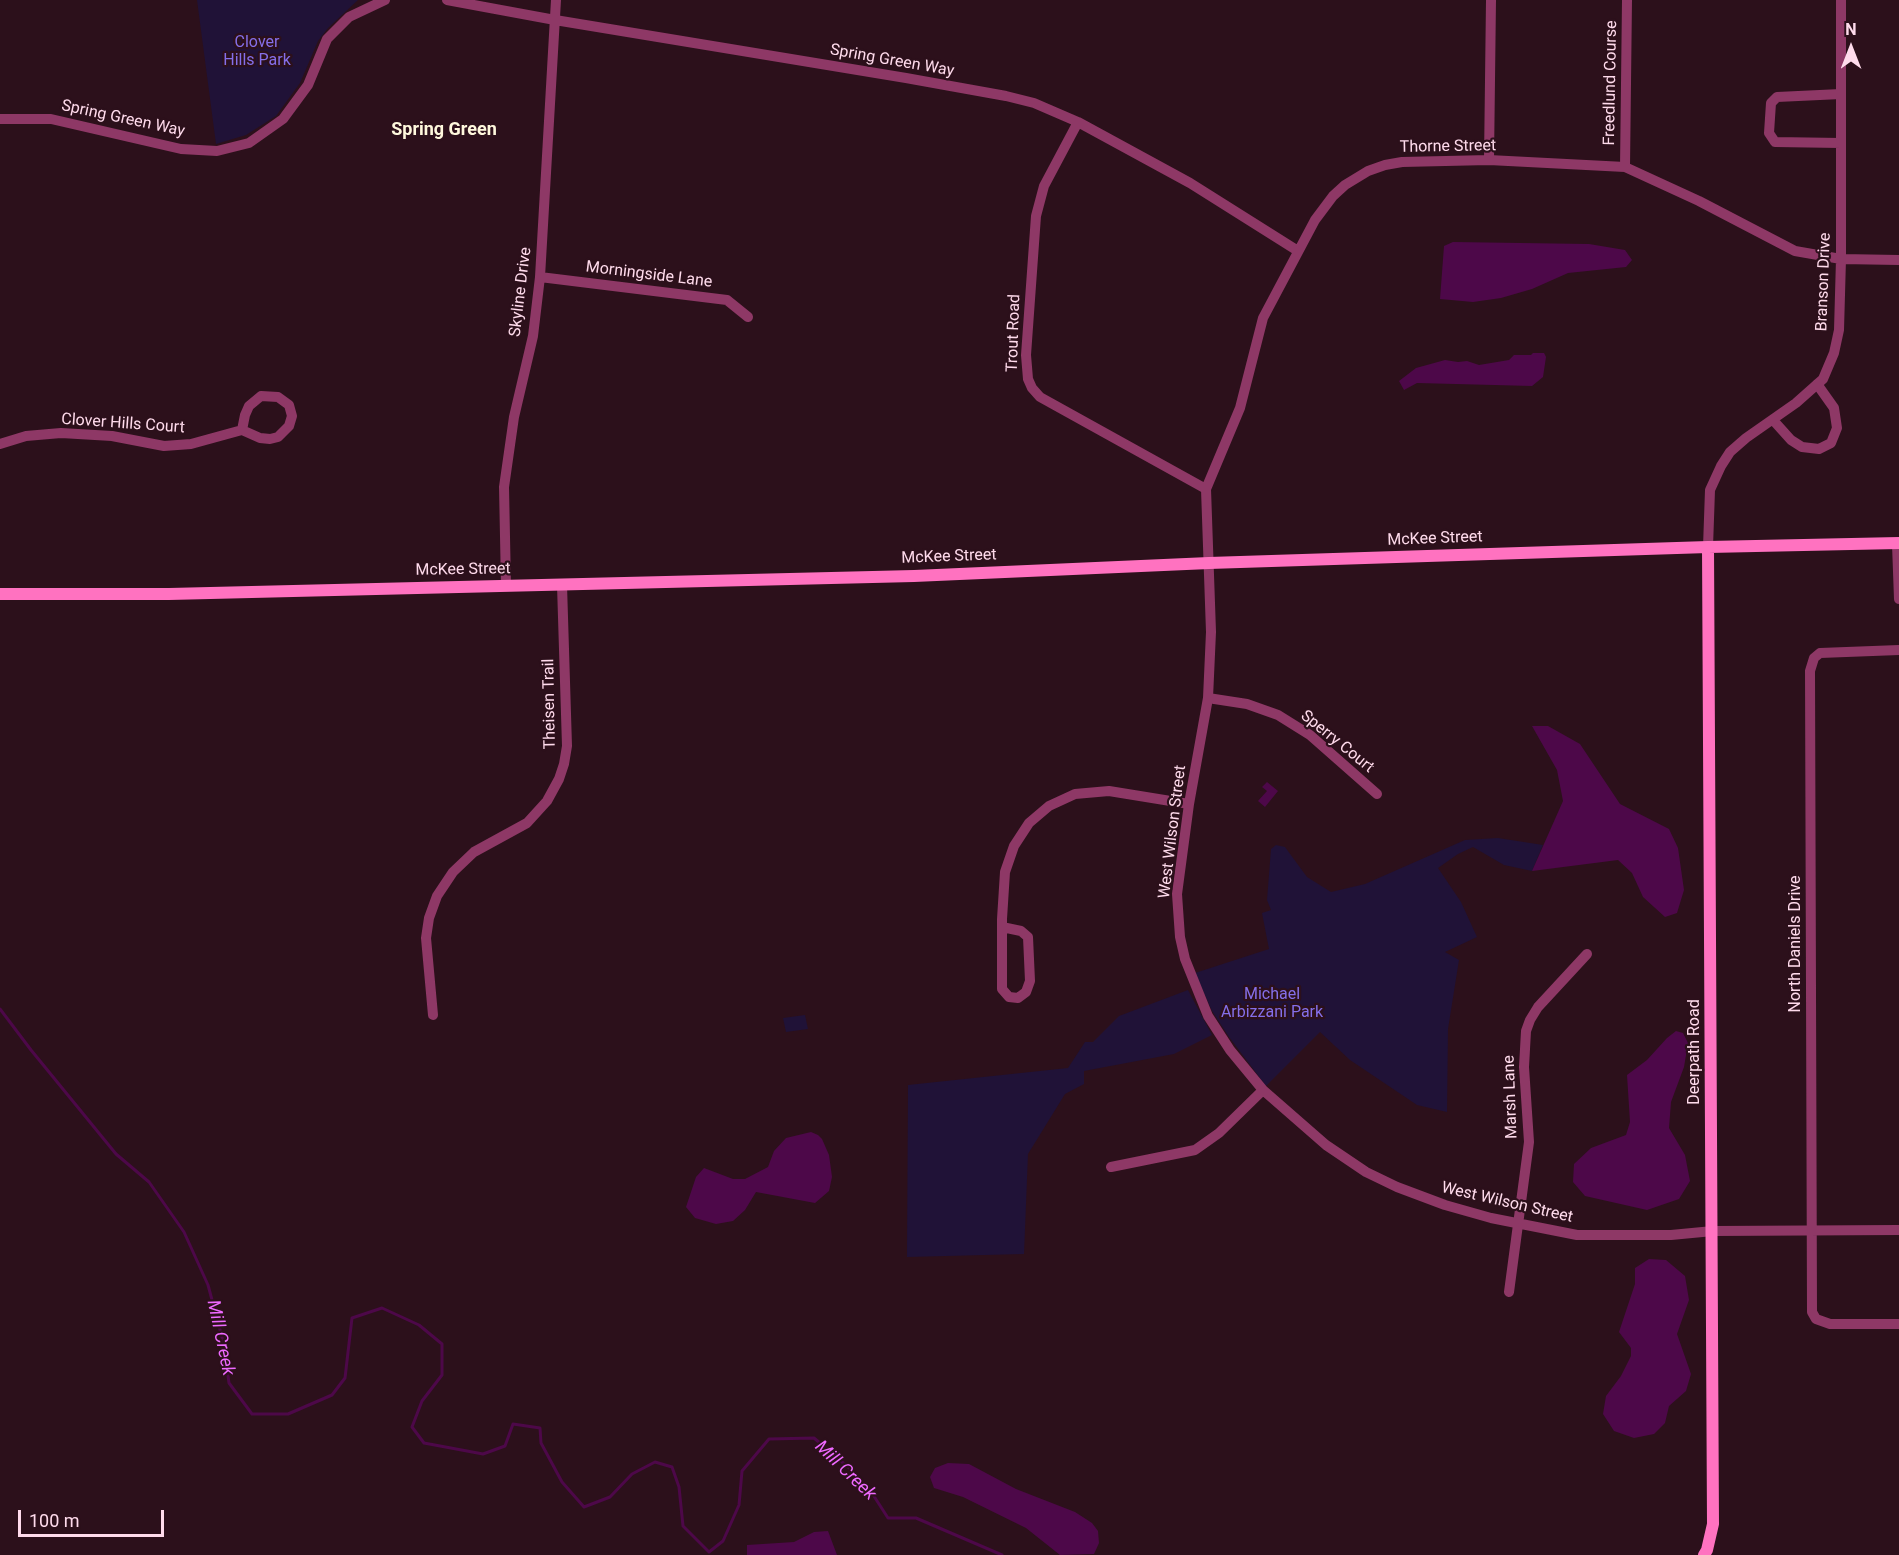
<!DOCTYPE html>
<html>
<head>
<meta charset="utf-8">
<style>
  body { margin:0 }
  #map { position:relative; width:1899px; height:1555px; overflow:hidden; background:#2c101b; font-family:Roboto,sans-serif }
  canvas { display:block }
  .north { position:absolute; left:1821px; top:18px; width:60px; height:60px; -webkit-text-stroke:4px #2c101b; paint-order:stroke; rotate:0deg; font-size:16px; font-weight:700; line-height:24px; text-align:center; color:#ffdbec }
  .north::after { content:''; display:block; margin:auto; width:21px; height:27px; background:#ffdbec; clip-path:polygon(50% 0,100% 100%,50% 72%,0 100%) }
  .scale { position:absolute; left:18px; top:1510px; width:146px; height:27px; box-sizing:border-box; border:3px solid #ffdbec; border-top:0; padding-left:8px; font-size:18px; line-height:21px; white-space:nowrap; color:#ffdbec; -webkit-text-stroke:4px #2c101b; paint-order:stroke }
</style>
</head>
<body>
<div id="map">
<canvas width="1899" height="1555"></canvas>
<div class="north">N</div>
<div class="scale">100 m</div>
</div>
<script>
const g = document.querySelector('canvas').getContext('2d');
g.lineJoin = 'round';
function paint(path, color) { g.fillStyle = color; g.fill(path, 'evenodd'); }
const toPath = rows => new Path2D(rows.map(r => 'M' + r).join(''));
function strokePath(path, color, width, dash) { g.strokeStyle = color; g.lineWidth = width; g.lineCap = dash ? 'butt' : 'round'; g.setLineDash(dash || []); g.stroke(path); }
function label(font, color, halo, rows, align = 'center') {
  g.font = font + ' Roboto,sans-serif'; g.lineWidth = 4.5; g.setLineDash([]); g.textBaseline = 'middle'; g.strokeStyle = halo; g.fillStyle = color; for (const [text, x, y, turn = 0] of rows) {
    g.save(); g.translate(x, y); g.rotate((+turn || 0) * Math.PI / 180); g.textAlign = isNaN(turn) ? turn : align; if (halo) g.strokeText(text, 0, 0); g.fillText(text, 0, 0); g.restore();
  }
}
paint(toPath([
  [197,0,358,0,328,28,318,41,300,83,276,116,246,135,216,144],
  [1498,838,1543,845,1532,871,1504,865,1473,847,1458,854,1438,868,1461,902,1477,937,1445,952,1459,960,1448,1029,1447,1112,1417,1105,1350,1060,1320,1032,1266,1086,1229,1037,1212,1011,1195,973,1269,949,1262,913,1271,910,1267,900,1271,849,1276,845,1285,847,1307,877,1331,892,1365,884,1465,840],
  [1188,990,1212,1035,1174,1054,1084,1071,1084,1084,1065,1094,1028,1154,1024,1254,907,1257,908,1085,1068,1068,1085,1042,1093,1042,1119,1016],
  [805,1015,808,1029,786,1032,783,1018]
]), '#201237');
paint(toPath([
  [1453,242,1589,244,1625,250,1632,260,1626,267,1568,273,1532,289,1501,298,1473,302,1440,299,1444,246],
  [1533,353,1544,353,1546,357,1543,377,1532,386,1417,383,1404,390,1399,381,1416,368,1445,360,1458,362,1467,361,1479,365,1509,360,1514,355,1531,355],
  [1532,726,1548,726,1580,744,1620,804,1669,829,1678,848,1684,890,1677,913,1665,917,1643,897,1632,873,1618,860,1532,871,1563,801,1557,770],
  [1267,782,1278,791,1265,807,1258,801,1267,791,1262,787],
  [1676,1031,1683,1033,1688,1043,1684,1067,1671,1102,1669,1128,1685,1155,1690,1181,1679,1199,1647,1210,1585,1196,1573,1182,1574,1164,1591,1148,1626,1135,1630,1122,1627,1075,1647,1060,1667,1038],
  [811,1132,818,1135,822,1139,829,1155,832,1177,829,1191,815,1203,756,1192,745,1210,733,1221,716,1224,695,1218,686,1207,696,1177,704,1168,733,1179,745,1179,768,1167,774,1151,786,1138],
  [1649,1259,1666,1260,1685,1276,1689,1300,1677,1334,1691,1374,1686,1391,1669,1406,1665,1423,1654,1434,1634,1438,1614,1431,1603,1414,1606,1396,1621,1376,1631,1356,1631,1348,1619,1332,1635,1284,1635,1268],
  [948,1463,969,1464,1016,1489,1075,1512,1092,1523,1098,1531,1099,1543,1094,1554,1060,1555,1026,1528,963,1497,934,1488,930,1477,935,1468],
  [828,1531,837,1555,747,1555,747,1545,794,1542,814,1532]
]), '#4d0849');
strokePath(toPath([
  [0,1009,31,1050,116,1154,149,1182,184,1232,208,1285,223,1341,229,1383,252,1414,288,1414,332,1395,345,1378,352,1318,382,1308,419,1325,442,1344,442,1375,422,1401,412,1427,424,1443,483,1454,505,1446,513,1424,540,1428,541,1443,562,1482,584,1507,610,1497,632,1474,655,1462,672,1467,679,1487,683,1526,709,1552,723,1541,739,1505,742,1471,769,1439,814,1438,848,1467,870,1490,888,1518,916,1518,1002,1555]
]), '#4d0849', 3);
strokePath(toPath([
  [447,0,555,20,906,78,1006,96,1034,103,1078,122,1190,183,1298,251],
  [0,119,51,119,181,149,217,151,249,143,283,119,308,85,327,39,349,17,385,0],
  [1078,122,1044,186,1036,216,1026,355,1028,379,1032,388,1040,397,1206,489],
  [1841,143,1775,142,1769,133,1771,103,1777,97,1841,94],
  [1489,160,1491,0],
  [1625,167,1627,0],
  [1899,260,1841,259,1795,251,1699,201,1625,167,1489,160,1402,162,1385,165,1368,171,1345,185,1333,196,1315,220,1263,318,1240,408,1206,489,1211,632,1208,698,1189,804,1177,894,1180,937,1185,959,1208,1016,1230,1050,1263,1090,1326,1145,1366,1172,1397,1187,1445,1205,1491,1218,1577,1235,1671,1235,1713,1231,1899,1230],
  [540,277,727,300,748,317],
  [1773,420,1791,440,1802,447,1819,449,1831,443,1837,428,1834,408,1817,384],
  [0,444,26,436,61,433,112,436,164,446,191,444,242,430,260,438,270,439,278,437,289,426,292,416,289,405,278,397,261,396,249,406,245,415,242,430],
  [1897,544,1899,599],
  [1708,547,1710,490,1721,466,1730,452,1746,438,1796,403,1823,379,1834,353,1839,330,1841,259,1841,0],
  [506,586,504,487,514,417,533,336,540,277,556,0],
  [1899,650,1820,653,1814,658,1810,671,1812,1312,1816,1319,1830,1324,1899,1324],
  [1208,698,1247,704,1278,715,1310,735,1377,794],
  [1002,927,1021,931,1028,937,1030,981,1026,992,1018,998,1009,997,1002,989,1002,919,1005,872,1014,846,1029,823,1049,806,1075,794,1109,791,1189,804],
  [433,1015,426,938,429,918,437,896,453,872,474,852,527,823,547,801,559,779,564,764,567,746,562,585],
  [1111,1167,1195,1150,1219,1133,1263,1090],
  [1509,1292,1529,1142,1524,1067,1526,1031,1530,1020,1538,1007,1587,954]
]), '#8e3866', 10);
strokePath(toPath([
  [0,594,169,594,914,576,1209,563,1708,547,1899,543],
  [1704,1555,1707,1550,1713,1524,1708,547]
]), '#ff72c0', 12);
label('16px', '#856fe9', '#2c101b', [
  ["Clover",257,43],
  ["Hills Park",257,61],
  ["Michael",1272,995],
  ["Arbizzani Park",1272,1013]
]);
label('16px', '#ffdbec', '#2c101b', [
  ["Spring Green Way",892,61,10],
  ["Freedlund Course",1611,83,-89],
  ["Spring Green Way",123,119,12],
  ["Thorne Street",1448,147,-1],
  ["Morningside Lane",649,275,7],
  ["Branson Drive",1824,282,-88],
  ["Skyline Drive",521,292,-83],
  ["Trout Road",1014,333,-88],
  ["Clover Hills Court",123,424,4],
  ["McKee Street",1435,539,-2],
  ["McKee Street",949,557,-2],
  ["McKee Street",463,570,-1],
  ["Theisen Trail",550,704,-91],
  ["Sperry Court",1337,742,39],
  ["West Wilson Street",1173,832,-83],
  ["North Daniels Drive",1796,944,-90],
  ["Deerpath Road",1695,1052,-90],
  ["Marsh Lane",1511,1097,-92],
  ["West Wilson Street",1507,1203,13]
]);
label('bold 18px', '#fff8dd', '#2c101b', [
  ["Spring Green",444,130]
]);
label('italic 18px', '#ee69ff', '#2c101b', [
  ["Mill Creek",220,1338,78],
  ["Mill Creek",845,1471,44]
]);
</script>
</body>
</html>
